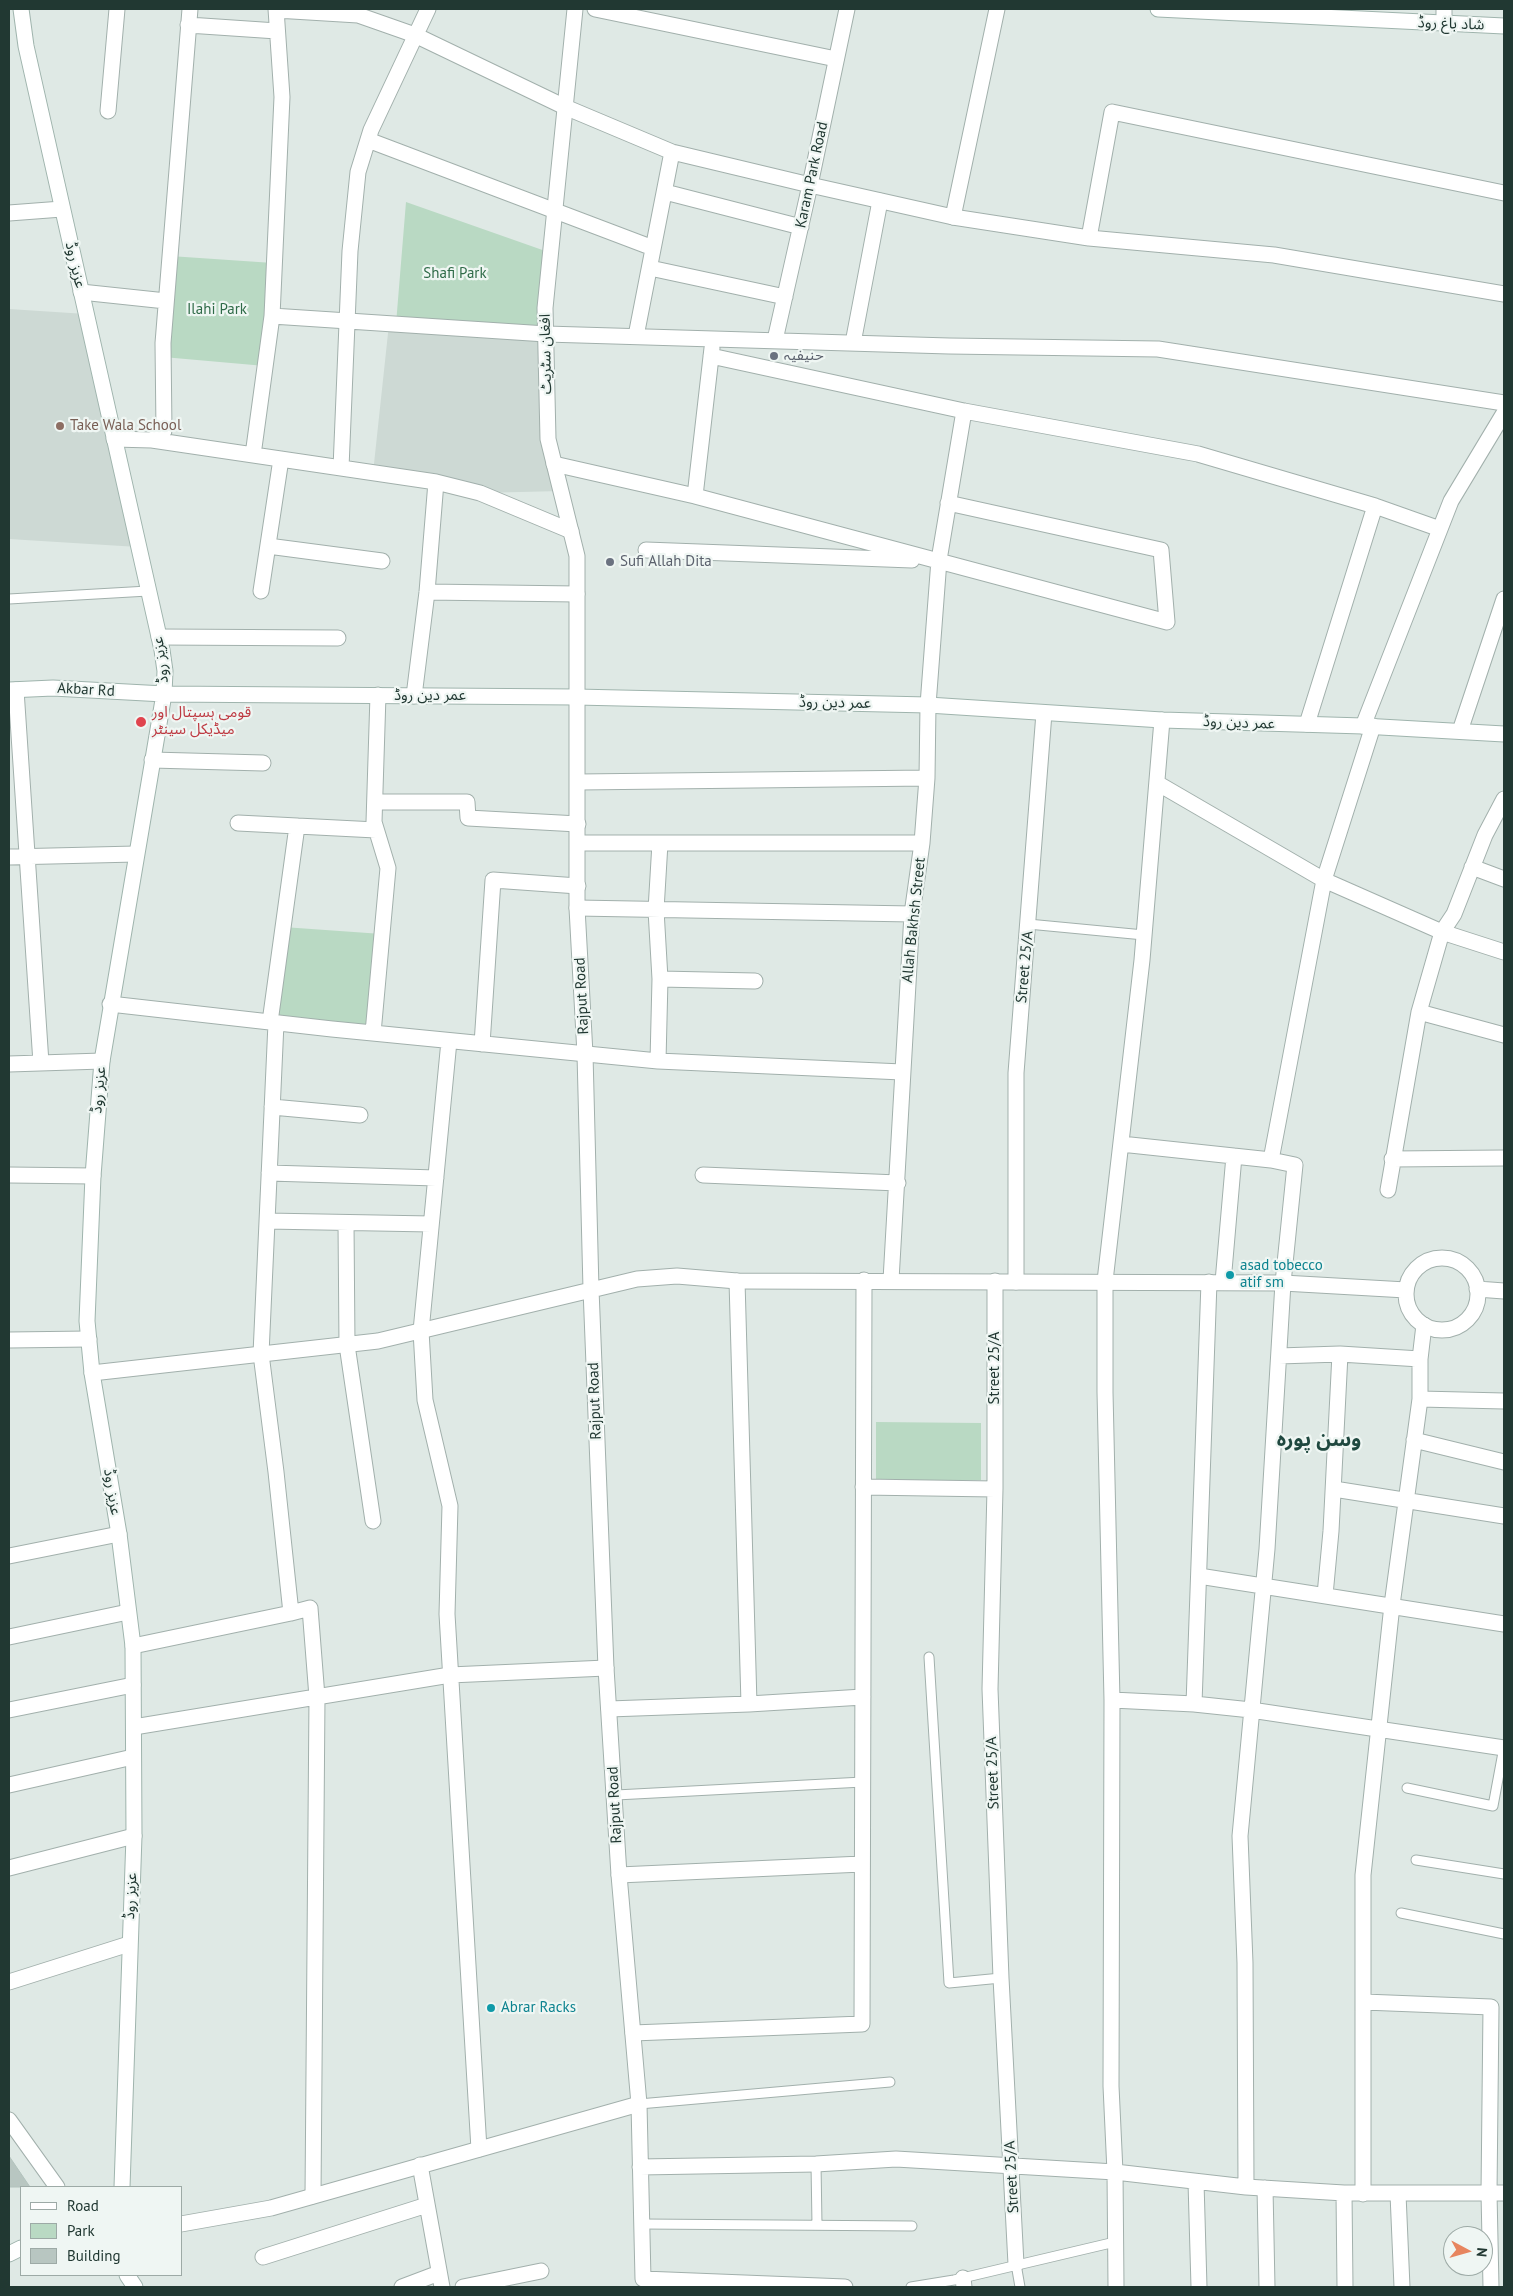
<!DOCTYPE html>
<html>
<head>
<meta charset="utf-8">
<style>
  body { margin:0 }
  #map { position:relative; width:1513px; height:2296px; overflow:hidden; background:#dfe9e5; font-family:"PT Sans",sans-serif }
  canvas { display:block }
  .frame { position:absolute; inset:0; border:10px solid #213832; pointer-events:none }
  .legend { position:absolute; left:20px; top:2186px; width:162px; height:90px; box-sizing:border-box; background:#eff6f3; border:1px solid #9daaa6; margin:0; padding:6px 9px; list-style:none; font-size:15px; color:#213832 }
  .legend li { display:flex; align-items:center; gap:10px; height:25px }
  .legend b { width:25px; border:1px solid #9daaa6 }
  .north { position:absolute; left:1443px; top:2226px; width:50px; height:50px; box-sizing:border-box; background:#eff6f3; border:1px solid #9daaa6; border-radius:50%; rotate:96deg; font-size:14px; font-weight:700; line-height:20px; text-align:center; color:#213832 }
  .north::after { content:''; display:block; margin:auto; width:18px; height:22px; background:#e7855f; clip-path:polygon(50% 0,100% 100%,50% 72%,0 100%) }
</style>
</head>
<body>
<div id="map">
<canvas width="1513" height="2296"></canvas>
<div class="frame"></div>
<ul class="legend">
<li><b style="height:6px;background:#fff"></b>Road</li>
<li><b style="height:14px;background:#b9d9c3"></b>Park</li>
<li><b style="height:14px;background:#b8c6c1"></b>Building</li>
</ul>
<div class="north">N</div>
</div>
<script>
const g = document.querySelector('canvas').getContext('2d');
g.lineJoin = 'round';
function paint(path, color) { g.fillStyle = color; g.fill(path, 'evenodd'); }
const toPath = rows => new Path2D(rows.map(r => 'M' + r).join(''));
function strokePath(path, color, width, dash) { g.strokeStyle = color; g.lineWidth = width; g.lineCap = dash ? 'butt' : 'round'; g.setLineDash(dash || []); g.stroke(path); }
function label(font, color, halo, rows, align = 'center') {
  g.font = font + ' "PT Sans","Noto Sans Arabic",sans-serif'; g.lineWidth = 4.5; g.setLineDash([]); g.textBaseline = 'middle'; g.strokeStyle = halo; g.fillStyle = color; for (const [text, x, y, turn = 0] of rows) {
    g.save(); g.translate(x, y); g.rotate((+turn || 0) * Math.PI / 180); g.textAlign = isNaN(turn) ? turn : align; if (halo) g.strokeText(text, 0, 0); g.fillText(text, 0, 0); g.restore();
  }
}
paint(toPath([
  [9,309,86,314,138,547,9,539],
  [389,324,546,334,548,439,561,491,480,493,373,473]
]), '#cdd9d4');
paint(toPath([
  [406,202,551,253,546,334,396,324],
  [170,256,273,263,265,366,163,357],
  [283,927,382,934,373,1033,270,1022],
  [876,1422,981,1423,981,1480,876,1480]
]), '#b9d9c3');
const building = toPath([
  [9,2156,30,2187,9,2187,9,2156]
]);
paint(building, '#b8c6c1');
strokePath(building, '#b2c2bc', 1);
const service = toPath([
  [9,599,148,591],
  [1028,924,1144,935],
  [929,1657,949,1983,1001,1978],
  [1407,1788,1493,1806,1504,1747],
  [616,1795,863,1782],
  [1416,1860,1504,1874],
  [1401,1913,1504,1934],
  [639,2104,890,2082],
  [816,2164,817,2225],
  [642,2224,912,2226],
  [1016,2264,1020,2287],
  [911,2287,954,2280,1115,2242]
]);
const minor = toPath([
  [595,9,836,59],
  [276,10,358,15,415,35,565,107,672,152,810,185,775,340],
  [1444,24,1444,9],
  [188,25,277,31],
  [108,111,117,9],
  [368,140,653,248],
  [665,192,801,227],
  [9,213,62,209],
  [953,217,1089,238,1274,255,1504,294],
  [1089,238,1112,112,1504,193],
  [650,268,785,297],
  [81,292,166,301],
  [272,316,546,334,949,346,1158,349,1504,403],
  [636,336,672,152],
  [853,343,880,201],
  [711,356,964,411,1198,454,1375,506,1440,529],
  [114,439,152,440,436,482,480,493,571,531],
  [152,440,164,431,163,343,190,9],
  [253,455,272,316,282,97,276,9],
  [554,464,695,496,1167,622,1161,550,948,503],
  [341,468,350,251,358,172,371,130,428,9],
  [695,496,712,348],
  [268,546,382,561],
  [646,550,912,560],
  [261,591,281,459],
  [427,592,577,594],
  [159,637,338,638],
  [16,690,41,1063],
  [414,696,427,592,436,482],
  [1162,720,1142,960,1105,1281,1105,1392,1112,1700,1111,2086,1115,2172,1246,2187,1344,2193,1504,2193],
  [1307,724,1375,506],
  [1363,726,1451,501,1504,413],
  [1460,731,1504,599],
  [152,760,263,763],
  [579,782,927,778],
  [1157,783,1324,880,1442,932,1504,952],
  [375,802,467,802,468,818,578,824],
  [238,823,376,830],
  [578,843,922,843],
  [9,857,136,854],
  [1472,867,1504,879],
  [577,908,912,914],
  [660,979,755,981],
  [110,1004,332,1029,658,1061,902,1072],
  [1419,1012,1504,1035],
  [270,1022,297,826],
  [276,1023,261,1354,276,1472,291,1613,310,1608,317,1697,313,2196],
  [373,1033,388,868,374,822,378,695],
  [449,1041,421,1331,425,1400,450,1506,447,1614,479,2149],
  [482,1044,493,880,578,886],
  [658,1061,660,979,656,910,660,843],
  [9,1064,102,1061],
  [272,1107,360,1115],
  [1121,1144,1271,1160],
  [1392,1159,1504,1158],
  [269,1173,436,1178],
  [9,1175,93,1176],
  [703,1175,898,1183],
  [1388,1190,1419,1012,1442,932,1454,914,1485,835,1504,799],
  [267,1221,431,1224],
  [346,1223,347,1345,373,1521],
  [891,1280,912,914,922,843,927,778,928,705,939,560,964,411],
  [737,1281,749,1704],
  [995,1281,995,1489,990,1689,1001,1978,1016,2264],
  [1016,1282,1016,1073,1044,713],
  [1223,1282,1234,1156],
  [9,1340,89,1339],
  [1279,1356,1340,1354,1420,1359],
  [1420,1399,1504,1401],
  [1414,1440,1504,1462],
  [863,1487,995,1489],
  [1334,1489,1504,1516],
  [9,1556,119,1534],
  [1199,1576,1504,1624],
  [1325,1595,1331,1531,1340,1354],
  [9,1637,128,1612],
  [133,1646,291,1613],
  [1112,1700,1194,1704,1251,1710,1504,1748],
  [1194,1704,1209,1282],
  [609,1709,749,1704,863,1697],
  [9,1710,133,1685],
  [134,1727,450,1675,606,1668],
  [9,1785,133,1757],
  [9,1868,134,1836],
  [619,1875,862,1864],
  [9,1982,129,1944],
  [1364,2002,1491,2007,1489,2193,1491,2287],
  [633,2033,862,2024,864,1280],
  [639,2104,643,2279,845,2287],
  [420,2165,442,2287],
  [640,2167,816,2164,896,2159,1115,2172,1116,2287],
  [1196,2182,1199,2287],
  [1246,2187,1245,1963,1240,1836,1267,1549,1283,1283,1295,1165,1271,1160,1324,880,1373,726],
  [1265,2188,1267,2287],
  [1344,2193,1345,2287],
  [1363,2194,1363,1875,1392,1605,1420,1399,1420,1359,1424,1325],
  [1398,2194,1402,2287],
  [263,2257,427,2205],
  [963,2278,964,2287],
  [402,2287,439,2273],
  [463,2287,541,2271]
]);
const tertiary = toPath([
  [847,9,810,185,953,217,997,9],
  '1406 1294a36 36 0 1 1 72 0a36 36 0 1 1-72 0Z',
  [1477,1289,1504,1291],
  [92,1373,378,1341,637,1279,677,1276,737,1281,1283,1283,1406,1290],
  [9,2120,57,2187],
  [181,2224,271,2208,639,2104,619,1875,606,1668,591,1289,585,1054,577,908,577,556,548,439,545,308,575,9]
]);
const secondary = toPath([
  [21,9,26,46,162,650,165,671,164,694,102,1061,93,1176,87,1321,92,1373,119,1534,133,1646,134,1836,122,2187],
  [1158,9,1504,26],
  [9,690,53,688,164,694,576,697,928,705,1162,720,1363,726,1504,734],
  [9,2254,21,2248],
  [127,2275,135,2287]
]);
strokePath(service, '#a2b0ac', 11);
strokePath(minor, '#a2b0ac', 17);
strokePath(tertiary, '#a2b0ac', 17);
strokePath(secondary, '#9fb4ad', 17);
strokePath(service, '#fff', 9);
strokePath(minor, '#fff', 15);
strokePath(tertiary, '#fff', 15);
strokePath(secondary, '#fff', 15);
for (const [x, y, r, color] of [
  [774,356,5,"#6b7280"],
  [60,426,5,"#8d6e63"],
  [610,562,5,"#6b7280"],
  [141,722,6,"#e0444e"],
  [1230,1275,5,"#0f9aa8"],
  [491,2008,5,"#0f9aa8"]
]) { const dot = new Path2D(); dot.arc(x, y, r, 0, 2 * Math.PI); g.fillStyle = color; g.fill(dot); strokePath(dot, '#eff6f3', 2); }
label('15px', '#213832', '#eff6f3', [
  ["شاد باغ روڈ",1451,24,2],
  ["Karam Park Road",812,175,-78],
  ["عزیز روڈ",75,265,77],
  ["افغان سٹریٹ",546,354,-91],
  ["عزیز روڈ",161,660,-97],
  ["Akbar Rd",86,690,3],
  ["عمر دین روڈ",430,696],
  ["عمر دین روڈ",835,703,1],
  ["عمر دین روڈ",1239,723,2],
  ["Allah Bakhsh Street",914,920,-84],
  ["Street 25/A",1025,967,-85],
  ["Rajput Road",582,996,-93],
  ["عزیز روڈ",99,1090,-85],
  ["Street 25/A",995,1368,-90],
  ["Rajput Road",595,1401,-92],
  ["عزیز روڈ",112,1492,81],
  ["Street 25/A",993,1773,-92],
  ["Rajput Road",615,1805,-93],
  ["عزیز روڈ",131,1896,-87],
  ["Street 25/A",1012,2177,-93]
]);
label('15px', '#2f6b48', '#eff6f3', [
  ["Shafi Park",455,274],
  ["Ilahi Park",217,310]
]);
label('15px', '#5b616d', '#eff6f3', [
  ["حنیفیہ",784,356],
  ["Sufi Allah Dita",620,562]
], 'left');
label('15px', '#785e54', '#eff6f3', [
  ["Take Wala School",70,426]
], 'left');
label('15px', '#be3a42', '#eff6f3', [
  ["قومی ہسپتال اور",152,713],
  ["میڈیکل سینٹر",152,730]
], 'left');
label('15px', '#0d838f', '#eff6f3', [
  ["asad tobecco",1240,1266],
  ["atif sm",1240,1283],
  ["Abrar Racks",501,2008]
], 'left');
label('bold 20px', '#1f483f', '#eff6f3', [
  ["وسن پورہ",1319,1440]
]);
</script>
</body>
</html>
